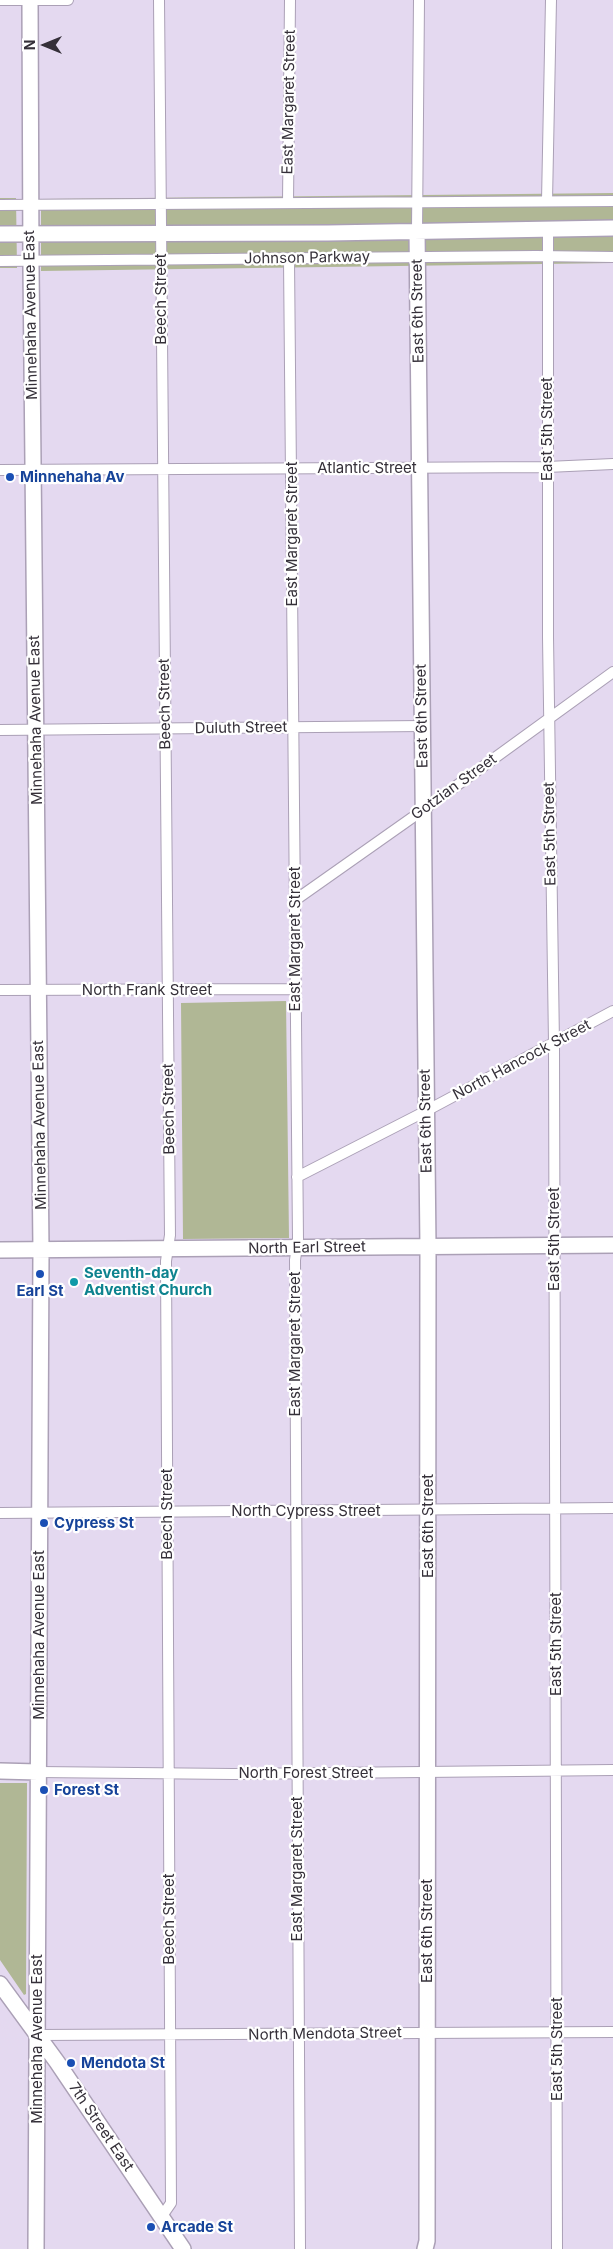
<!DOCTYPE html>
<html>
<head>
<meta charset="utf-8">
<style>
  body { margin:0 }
  #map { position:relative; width:613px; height:2249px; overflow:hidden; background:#e4d9f0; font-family:Inter,sans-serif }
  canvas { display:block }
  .north { position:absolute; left:20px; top:20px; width:50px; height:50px; -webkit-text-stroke:4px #fff; paint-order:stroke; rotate:270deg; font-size:14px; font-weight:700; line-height:20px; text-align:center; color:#353039 }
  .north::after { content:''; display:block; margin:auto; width:18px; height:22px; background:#353039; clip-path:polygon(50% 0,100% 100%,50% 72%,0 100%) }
</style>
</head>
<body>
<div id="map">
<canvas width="613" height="2249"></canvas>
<div class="north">N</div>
</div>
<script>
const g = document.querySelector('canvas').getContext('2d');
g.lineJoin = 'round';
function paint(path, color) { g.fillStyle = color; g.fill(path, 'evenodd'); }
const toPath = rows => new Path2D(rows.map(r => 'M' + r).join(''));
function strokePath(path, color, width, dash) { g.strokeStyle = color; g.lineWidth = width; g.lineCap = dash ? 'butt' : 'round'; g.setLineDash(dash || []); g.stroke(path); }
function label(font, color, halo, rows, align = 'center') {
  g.font = font + ' Inter,sans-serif'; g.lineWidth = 4.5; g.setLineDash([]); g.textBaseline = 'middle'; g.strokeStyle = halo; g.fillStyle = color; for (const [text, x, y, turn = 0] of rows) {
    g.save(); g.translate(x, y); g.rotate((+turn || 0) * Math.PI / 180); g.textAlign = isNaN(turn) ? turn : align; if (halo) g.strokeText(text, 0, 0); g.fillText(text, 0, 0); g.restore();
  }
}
paint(toPath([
  [613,193,613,263,41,271,41,199],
  [0,198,16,198,17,268,0,268],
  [286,1001,289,1238,183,1239,181,1003],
  [0,1783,27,1783,26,1994,24,1995,0,1960]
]), '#b0b795');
const street = toPath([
  [0,0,68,0],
  [159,0,170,1235,166,1261,171,2203,162,2216],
  [547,201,551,0],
  [288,203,290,0],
  [0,205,613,201],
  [548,229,548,637,554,1043,557,2249],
  [417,230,419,0],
  [289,259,298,1239,295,1260,300,2249],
  [0,261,536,256,613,257],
  [0,470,547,467,613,464],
  [0,730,423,726],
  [294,901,423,810,613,672],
  [0,990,295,989],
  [297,1177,426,1111,613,1011],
  [0,1513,613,1508],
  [38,1772,233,1774,613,1770],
  [38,2035,613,2032]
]);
const secondary = toPath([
  [30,0,31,267,41,1251,36,2249],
  [417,230,428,1247,427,2241,425,2249],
  [0,234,328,233,613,228],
  [0,1250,613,1245],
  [0,1771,38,1772],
  [0,1984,57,2062,183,2249]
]);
strokePath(street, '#aba0b6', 12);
strokePath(secondary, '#aba0b6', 18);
strokePath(street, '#fff', 10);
strokePath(secondary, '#fff', 15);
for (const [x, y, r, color] of [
  [10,477,5,"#1a4fb4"],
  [40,1274,5,"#1a4fb4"],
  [74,1282,5,"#0f9aa8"],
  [44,1523,5,"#1a4fb4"],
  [44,1790,5,"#1a4fb4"],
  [71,2063,5,"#1a4fb4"],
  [151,2227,5,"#1a4fb4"]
]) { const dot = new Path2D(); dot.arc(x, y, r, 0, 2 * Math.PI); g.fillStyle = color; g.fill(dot); strokePath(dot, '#fff', 2); }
label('15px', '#353039', '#fff', [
  ["East Margaret Street",289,102,-89],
  ["Johnson Parkway",307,258,-1],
  ["Beech Street",161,299,-90],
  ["East 6th Street",418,311,-91],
  ["Minnehaha Avenue East",31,315,-91],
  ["East 5th Street",547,429,-90],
  ["Atlantic Street",367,468],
  ["East Margaret Street",292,534,-90],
  ["Beech Street",165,704,-91],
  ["East 6th Street",422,716,-91],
  ["Minnehaha Avenue East",36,720,-91],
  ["Duluth Street",241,728,-1],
  ["Gotzian Street",454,787,-36],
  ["East 5th Street",550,834,-91],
  ["East Margaret Street",295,939,-90],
  ["North Frank Street",147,990],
  ["North Hancock Street",522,1060,-28],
  ["Beech Street",169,1109,-91],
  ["East 6th Street",426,1121,-91],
  ["Minnehaha Avenue East",40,1125,-91],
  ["East 5th Street",554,1239,-90],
  ["North Earl Street",307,1248,-1],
  ["East Margaret Street",295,1344,-90],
  ["North Cypress Street",306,1511],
  ["Beech Street",167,1514,-90],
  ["East 6th Street",428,1526,-90],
  ["Minnehaha Avenue East",39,1635,-90],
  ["East 5th Street",556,1644,-90],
  ["North Forest Street",306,1773],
  ["East Margaret Street",297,1869,-90],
  ["Beech Street",169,1919,-90],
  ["East 6th Street",427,1931,-90],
  ["North Mendota Street",325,2034,-1],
  ["Minnehaha Avenue East",37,2039,-90],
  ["East 5th Street",557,2049,-90],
  ["7th Street East",101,2127,56]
]);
label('bold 15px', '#164399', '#fff', [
  ["Minnehaha Av",20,477],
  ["Earl St",40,1291,"center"],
  ["Cypress St",54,1523],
  ["Forest St",54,1790],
  ["Mendota St",81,2063],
  ["Arcade St",161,2227]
], 'left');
label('bold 15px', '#0d838f', '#fff', [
  ["Seventh-day",84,1273],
  ["Adventist Church",84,1290]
], 'left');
</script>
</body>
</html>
